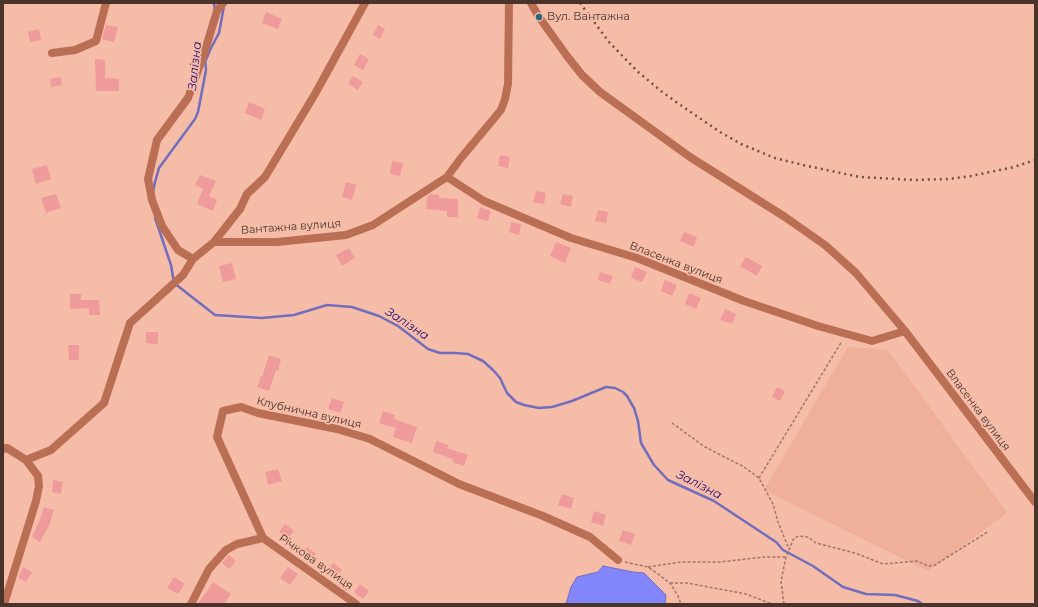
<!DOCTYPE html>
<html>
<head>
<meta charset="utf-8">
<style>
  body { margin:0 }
  #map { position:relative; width:1038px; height:607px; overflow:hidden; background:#f5bca8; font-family:Montserrat,sans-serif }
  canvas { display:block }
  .frame { position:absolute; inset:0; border:4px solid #4a332b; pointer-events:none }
</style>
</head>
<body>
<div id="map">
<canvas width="1038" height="607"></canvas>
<div class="frame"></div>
</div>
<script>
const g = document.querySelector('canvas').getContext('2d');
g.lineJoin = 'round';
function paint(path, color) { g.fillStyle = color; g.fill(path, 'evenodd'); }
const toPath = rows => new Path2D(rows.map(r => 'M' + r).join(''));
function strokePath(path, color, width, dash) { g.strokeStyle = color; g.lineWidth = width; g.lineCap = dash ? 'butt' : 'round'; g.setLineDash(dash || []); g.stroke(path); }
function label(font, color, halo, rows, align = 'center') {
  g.font = font + ' Montserrat,sans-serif'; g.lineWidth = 3.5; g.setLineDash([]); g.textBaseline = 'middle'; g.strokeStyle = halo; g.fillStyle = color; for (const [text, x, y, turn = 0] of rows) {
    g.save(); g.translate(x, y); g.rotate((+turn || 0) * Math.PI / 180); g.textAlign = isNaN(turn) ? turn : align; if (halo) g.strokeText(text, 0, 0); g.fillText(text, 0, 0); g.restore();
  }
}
paint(toPath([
  [848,347,888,350,1007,513,928,571,764,490]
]), '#efaf99');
const water = toPath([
  [603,566,633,572,644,573,666,595,665,604,566,604,571,587,577,577,598,572,603,566]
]);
paint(water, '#8386fa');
strokePath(water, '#726dbc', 1);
strokePath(toPath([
  [214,3,215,11],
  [205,62,211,48,219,33,224,6],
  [153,192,155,182,159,168,195,119,198,112,206,70,205,60],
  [155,218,171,265,174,283,215,315,262,318,294,315,327,305,352,307,379,316,398,326,428,349,440,353,455,353,468,354,483,361,493,370,500,378,507,393,516,402,524,405,539,408,552,407,572,401,606,387,615,388,623,392,627,396,634,408,638,421,641,443,654,465,668,480,714,501,776,542,783,550,813,566,843,587,866,594,895,595,918,601,922,604]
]), '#726dbc', 2.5);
paint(toPath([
  [266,12,282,19,278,29,262,23],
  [106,25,118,27,114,42,102,39],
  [378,25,385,29,380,39,373,35],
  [39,29,41,40,30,42,28,32],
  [360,54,369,59,363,70,354,65],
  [95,59,105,60,105,78,119,79,119,91,96,91],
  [353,76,363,82,358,90,348,84],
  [61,77,62,85,51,87,50,79],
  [249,102,265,109,261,120,245,113],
  [500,155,510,157,508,168,498,166],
  [392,161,403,163,400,176,390,174],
  [47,165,51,179,36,184,32,169],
  [200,175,216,181,209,196,217,200,213,211,197,204,203,189,195,185],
  [346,182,356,185,352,200,342,197],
  [536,191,546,193,544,204,533,202],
  [56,194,61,208,46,213,41,198],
  [430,194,439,195,439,198,458,199,458,217,447,217,447,211,426,209,427,197],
  [563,194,573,196,571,207,560,204],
  [480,207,491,211,488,221,477,218],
  [598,210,608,212,606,223,595,221],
  [511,222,521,224,519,235,509,232],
  [684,232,697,237,694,247,680,241],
  [556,242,571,248,565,263,550,256],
  [349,248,355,258,342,266,336,255],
  [746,257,762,266,757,276,740,266],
  [232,263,236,279,223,282,219,266],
  [635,267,647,272,642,282,631,278],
  [600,272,613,276,610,284,598,280],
  [665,280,677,285,672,296,661,291],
  [689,293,701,298,696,309,685,304],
  [70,294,81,294,81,300,99,300,100,315,89,315,89,308,70,309],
  [725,309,736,314,732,324,720,320],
  [146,332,158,332,158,344,146,343],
  [68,345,79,345,79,360,69,360],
  [269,355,281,359,278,371,276,370,269,391,257,387,261,376,262,377],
  [777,387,785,391,780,401,772,397],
  [332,398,344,402,340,413,328,409],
  [383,411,395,415,394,419,417,427,412,443,393,437,396,428,379,423],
  [436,441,449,445,447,448,468,455,464,466,452,462,453,459,433,452],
  [278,469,282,481,268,485,265,472],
  [53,480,63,482,61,494,52,492],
  [562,494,574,498,571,509,558,505],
  [44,507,54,510,49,526,40,542,32,537,39,522],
  [594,511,606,515,603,526,591,522],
  [285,524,294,531,287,539,279,532],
  [623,530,635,534,631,545,619,541],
  [307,547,316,554,309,562,301,555],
  [229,555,236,561,229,569,222,563],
  [333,563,342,570,335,578,327,571],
  [23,567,32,572,26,582,18,578],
  [288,567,298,574,290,585,280,578],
  [174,577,185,584,178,594,167,588],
  [343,577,352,584,347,591,338,584],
  [213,582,231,594,224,604,198,604],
  [360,584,369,591,363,599,354,592]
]), '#f09b9b');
strokePath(toPath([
  [672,423,705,447,744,467,759,478,773,504,778,522,789,549],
  [759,478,842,341],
  [625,562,648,567,658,574,670,583,678,596,681,604],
  [648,567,680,562,720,562,764,557,786,557],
  [670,583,687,583,746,594,772,604],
  [784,604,781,581,786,557,794,538,799,536,808,537,816,543,855,553,883,564,917,561,928,566,935,565,989,531]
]), '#9e7668', 1.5, [3, 2]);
strokePath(toPath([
  [531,3,539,17,567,56,582,75,600,92,690,157,785,217,825,245,856,273,905,331,1035,502],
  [52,53,75,50,96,41,106,3],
  [447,177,484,201,571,238,637,258,744,301,818,326,872,341,905,331],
  [214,242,240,209,247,194,265,177,315,94,365,3],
  [193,259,178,250,162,226,152,200,148,179,157,140,188,98,204,54,217,11,223,3],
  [3,449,7,448,26,460,51,450,104,403,130,323,183,275,193,259,214,242,277,242,346,235,373,225,447,177,461,158,501,110,505,99,508,84,509,3],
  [263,538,217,437,223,411,241,407,258,413,337,429,370,439,459,484,543,516,590,537,618,560],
  [263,538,356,604],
  [4,604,36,501,39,486,38,476,26,460],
  [191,604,209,569,226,550,237,544,263,538]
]), '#ba6f55', 8);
strokePath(toPath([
  [580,3,609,42,637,71,661,91,679,104,720,132,741,144,775,158,803,165,860,177,915,180,947,179,971,176,1014,167,1035,160]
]), '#6e5045', 2.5, [2, 4]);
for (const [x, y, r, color] of [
  [539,17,4,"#296b7d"]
]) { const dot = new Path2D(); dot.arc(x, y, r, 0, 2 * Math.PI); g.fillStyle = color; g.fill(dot); strokePath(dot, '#f5bca8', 1.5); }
label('11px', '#4a332b', '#f5bca8', [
  ["Вул. Вантажна",547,17]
], 'left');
label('11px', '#4a332b', '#f5bca8', [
  ["Вантажна вулиця",291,227,-4],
  ["Власенка вулиця",676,263,21],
  ["Власенка вулиця",978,410,53],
  ["Клубнична вулиця",309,413,13],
  ["Річкова вулиця",316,562,35]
]);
label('italic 12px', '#240c76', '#f5bca8', [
  ["Залізна",195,66,-84],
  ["Залізна",407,324,33],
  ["Залізна",699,485,27]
]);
</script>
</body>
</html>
